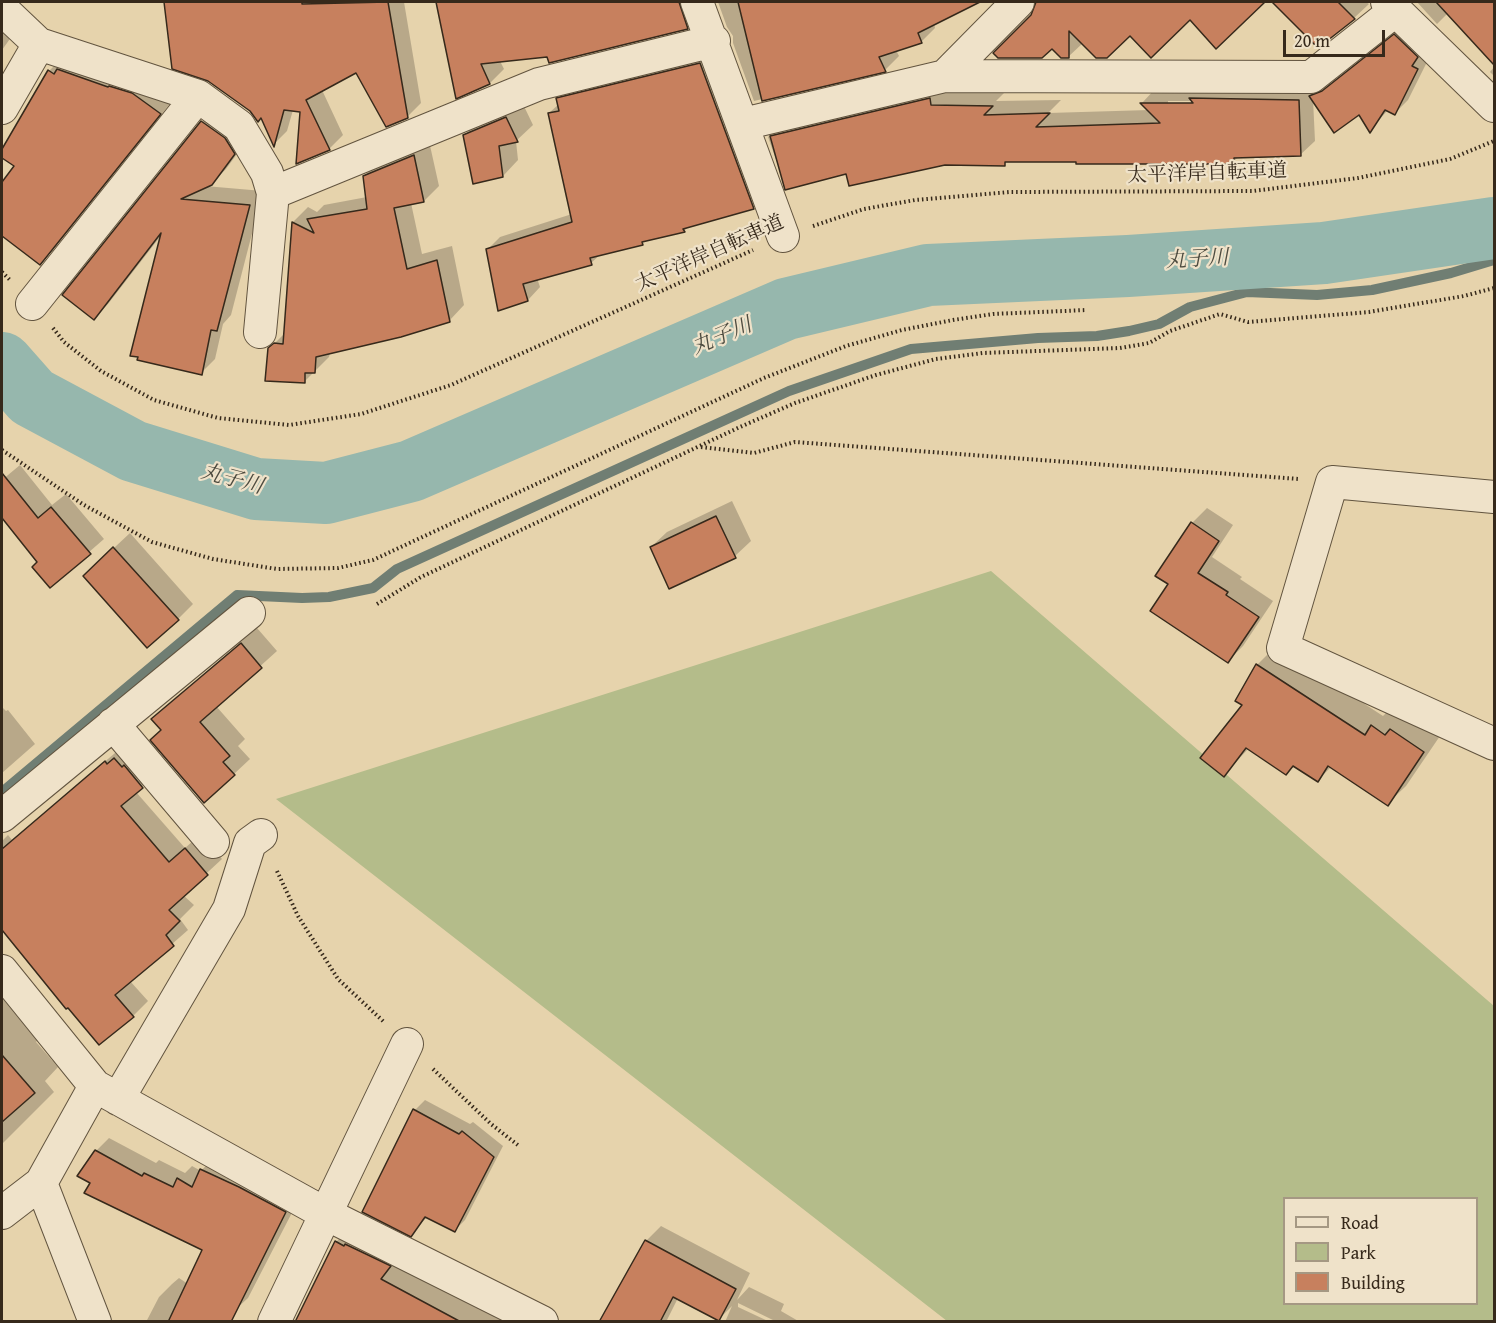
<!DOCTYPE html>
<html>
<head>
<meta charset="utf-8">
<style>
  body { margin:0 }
  #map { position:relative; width:1496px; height:1323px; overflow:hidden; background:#e6d3ac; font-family:"Gentium Book Plus",serif }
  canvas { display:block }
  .frame { position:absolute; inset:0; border:3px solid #36291b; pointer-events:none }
  .legend { position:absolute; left:1283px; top:1197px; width:195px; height:108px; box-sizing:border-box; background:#efe2c9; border:2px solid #a59883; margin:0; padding:8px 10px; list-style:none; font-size:18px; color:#36291b }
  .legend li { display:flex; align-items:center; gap:12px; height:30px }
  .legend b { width:30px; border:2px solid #a59883 }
  .scale { position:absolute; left:1283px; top:30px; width:102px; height:27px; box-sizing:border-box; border:3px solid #36291b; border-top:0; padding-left:8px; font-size:18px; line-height:21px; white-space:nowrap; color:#36291b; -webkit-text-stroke:4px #efe2c9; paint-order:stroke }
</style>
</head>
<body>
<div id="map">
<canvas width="1496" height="1323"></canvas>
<div class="frame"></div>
<ul class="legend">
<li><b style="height:8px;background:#efe2c9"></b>Road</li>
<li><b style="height:16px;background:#b4bc8a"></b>Park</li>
<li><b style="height:16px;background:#c7805e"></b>Building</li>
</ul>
<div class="scale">20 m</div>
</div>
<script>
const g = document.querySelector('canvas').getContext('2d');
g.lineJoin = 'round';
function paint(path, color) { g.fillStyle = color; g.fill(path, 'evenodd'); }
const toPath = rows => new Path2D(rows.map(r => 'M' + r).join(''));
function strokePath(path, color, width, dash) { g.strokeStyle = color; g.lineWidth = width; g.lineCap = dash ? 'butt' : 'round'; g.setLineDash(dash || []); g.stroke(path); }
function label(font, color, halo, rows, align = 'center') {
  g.font = font + ' "Gentium Book Plus","Noto Serif JP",serif'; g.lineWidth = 4.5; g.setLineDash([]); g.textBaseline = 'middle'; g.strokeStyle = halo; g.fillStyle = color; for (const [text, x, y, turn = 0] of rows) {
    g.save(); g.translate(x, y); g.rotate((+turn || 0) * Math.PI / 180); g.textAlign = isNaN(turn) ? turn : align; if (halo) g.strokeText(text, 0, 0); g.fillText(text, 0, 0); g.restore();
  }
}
paint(toPath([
  [991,571,1494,1006,1494,1321,947,1321,276,799],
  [1284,1198,1476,1198,1476,1304,1284,1304]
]), '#b4bc8a');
paint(toPath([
  [182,2,404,2,421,103,407,117,357,71,322,90,343,135,329,149,302,111,293,110,287,131,274,144,262,116,168,16],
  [438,2,697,2,701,14,687,28,549,56,500,61,504,69,490,83,457,97],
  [718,2,977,2,934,23,935,28,921,42,896,50,899,56,885,70,754,101,733,43,733,36,727,27],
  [1038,2,1263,2,1216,46,1190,18,1131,34,1083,43,1068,57,1032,16],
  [1275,2,1366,2,1369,4,1354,18,1318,46],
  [1417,2,1494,2,1494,63,1448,13,1437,24],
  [2,6,22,22,2,50],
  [1408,22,1430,56,1408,100,1395,113,1388,110,1370,130,1359,113,1313,99,1315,141,1300,155,1239,156,1233,162,1008,160,1004,164,945,164,847,172,786,188,768,137,782,123,945,92,1005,92,996,101,1061,100,1048,113,1149,110,1142,103,1155,89,1313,87,1313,95,1324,83,1337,78],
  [1168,101,1200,101,1200,104,1168,104],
  [713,51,766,195,753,208,689,226,684,231,646,240,642,243,601,254,591,263,537,278,540,287,528,300,487,250,500,237,572,214,549,113,559,104,558,99,571,86],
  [62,58,173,100,53,250,40,263,2,234,4,232,2,230,2,184,16,165,2,156,2,152,49,71],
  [1494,67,1494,76,1490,72],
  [522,102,533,125,516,141,518,160,503,176,465,135,480,119],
  [217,108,248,139,226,169,211,184,205,186,263,191,231,315,223,324,215,359,201,373,163,233,108,304,94,318,64,295,202,122],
  [429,141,439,186,424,201,411,203,422,254,452,246,464,305,449,321,330,353,329,357,304,382,269,349,285,333,293,222,308,207,317,212,324,205,367,197,364,176,379,161],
  [20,465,52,505,66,494,104,539,50,586,39,561,2,517,2,480],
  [732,501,751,541,735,556,651,547,667,532],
  [1207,508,1233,525,1212,557,1242,577,1240,579,1273,601,1243,646,1228,661,1170,583,1192,523],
  [130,533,193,604,178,619,100,561],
  [257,628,277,651,216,706,245,739,238,746,250,759,234,774,162,730,153,719,169,704],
  [1276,646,1383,716,1391,708,1442,733,1406,786,1387,804,1331,767,1317,781,1295,765,1286,774,1249,748,1224,775,1257,665],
  [2,707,6,711,8,710,35,744,2,773],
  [121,748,157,772,136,792,185,848,201,834,222,859,183,895,194,905,180,919,188,930,130,981,148,1001,133,1016,16,947,2,928,2,841,8,835,12,840],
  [2,962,53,1025,36,1042,58,1067,45,1081,54,1092,2,1144],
  [425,1100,470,1124,473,1122,503,1146,465,1220,454,1231,427,1217,411,1235,415,1110],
  [109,1138,156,1163,159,1160,185,1173,192,1166,201,1171,215,1156,299,1199,248,1298,222,1322,146,1322,159,1297,172,1284,179,1278,188,1284,204,1250,92,1183,96,1151],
  [661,1226,750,1273,737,1300,749,1287,784,1304,781,1311,800,1322,777,1322,738,1303,738,1307,770,1322,725,1322,732,1306,719,1319,678,1298,666,1322,610,1322,646,1241],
  [350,1228,395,1264,467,1302,475,1294,509,1322,296,1322,336,1242]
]), '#0003');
strokePath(toPath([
  [2,792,237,595,302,598,329,597,373,588,397,569,789,391,911,349,1038,338,1097,336,1129,331,1159,324,1190,307,1247,292,1317,295,1372,290,1451,273,1494,260]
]), '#707e73', 10);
strokePath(toPath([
  [2,363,32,397,133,451,256,489,326,493,411,471,786,309,928,275,1128,266,1324,253,1494,228]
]), '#96b7ad', 62);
const building = toPath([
  [164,2,302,2,302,4,388,2,408,118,386,127,356,73,306,100,330,150,296,164,300,112,284,110,274,147,261,118,258,122,250,111,208,81,172,69,164,2],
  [436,2,679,2,688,29,549,63,547,57,481,64,490,84,456,99,436,2],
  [738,2,980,2,918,33,922,43,879,57,886,72,762,101,738,2],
  [1036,2,1265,2,1216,49,1190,20,1151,58,1130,36,1107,58,1096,58,1069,31,1069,58,1061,58,1052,49,1042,58,998,58,993,53,1031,15,1036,2],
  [1272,2,1338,2,1355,19,1318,48,1272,2],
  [1436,2,1494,2,1494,65,1436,2],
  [1394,34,1418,57,1412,66,1418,69,1395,115,1385,110,1370,133,1359,115,1334,133,1309,96,1322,91,1394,34],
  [700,63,754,209,683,229,685,232,642,242,643,245,590,258,592,265,523,284,528,301,498,311,486,249,572,222,548,113,559,111,556,98,700,63],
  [57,69,108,87,109,86,132,93,161,114,40,265,2,236,2,182,14,166,2,158,2,149,48,70,54,74,57,69],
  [930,98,931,105,993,106,984,115,1050,113,1036,127,1160,123,1140,103,1193,103,1189,98,1299,100,1301,156,1234,158,1234,164,1076,164,1076,162,1005,162,1005,166,945,165,849,186,846,174,785,190,770,136,930,98],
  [506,117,518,142,499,146,503,177,473,184,463,135,506,117],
  [201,121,225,138,235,154,212,185,181,199,250,205,217,331,211,330,202,375,137,360,138,357,130,356,161,233,94,320,62,295,201,121],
  [414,155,424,202,394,208,407,269,437,260,450,322,401,337,316,357,315,373,305,373,305,383,265,381,268,348,274,343,283,344,292,222,314,233,307,219,367,209,363,176,414,155],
  [2,473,38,518,51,507,91,554,50,588,32,567,37,562,2,518,2,473],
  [716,516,736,558,669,589,650,547,716,516],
  [1191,522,1219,541,1198,573,1228,592,1226,595,1259,617,1228,663,1150,611,1168,584,1155,576,1191,522],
  [113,547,179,620,147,648,83,576,113,547],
  [241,643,262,668,200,722,230,756,223,762,235,775,204,803,150,740,161,730,151,719,241,643],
  [1256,664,1365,735,1371,725,1385,735,1390,729,1424,752,1388,806,1328,766,1318,782,1293,766,1286,775,1246,748,1224,777,1200,758,1242,705,1235,701,1256,664],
  [114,758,122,767,124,765,143,788,121,806,169,862,185,848,208,875,169,910,180,921,166,935,174,946,115,995,134,1017,99,1045,68,1008,66,1009,2,930,2,849,105,761,107,764,114,758],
  [2,1055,35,1093,2,1122,2,1055],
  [413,1109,459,1134,462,1131,494,1157,455,1232,425,1217,411,1237,362,1212,413,1109],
  [95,1150,142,1176,144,1173,173,1187,177,1178,192,1187,200,1169,239,1187,286,1212,231,1322,168,1322,202,1250,84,1193,90,1183,77,1176,95,1150],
  [645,1240,736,1289,719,1321,673,1297,660,1322,599,1322,645,1240],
  [335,1241,344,1246,345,1244,391,1266,381,1279,461,1322,295,1322,335,1241]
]);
paint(building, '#c7805e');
strokePath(building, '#36291b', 1.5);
const street = toPath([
  [697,2,783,236],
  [1387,2,1494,106],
  [2,9,39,44,198,96,239,126,267,173,273,193,260,332],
  [945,76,1018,2],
  [2,108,39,44],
  [743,124,945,76,1311,77,1396,10],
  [273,193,539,84,714,41],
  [32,304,198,96],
  [1494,497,1332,482,1283,648,1494,744],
  [113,724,213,842],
  [2,816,249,613],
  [2,971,95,1086,326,1214,542,1322],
  [118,1099,229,909,250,843,261,835],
  [41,1183,95,1322],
  [2,1213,41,1183,95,1086],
  [274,1322,407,1044]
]);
strokePath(street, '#62543f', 34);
strokePath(toPath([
  [813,226,864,209,915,200,1010,192,1253,191,1358,178,1450,159,1494,141],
  [2,272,10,280],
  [53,328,64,342,101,371,154,400,218,418,289,425,361,414,451,385,753,250],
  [701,447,754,453,795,442,1299,479],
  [2,450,84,505,152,542,213,559,277,569,338,568,373,560,764,378,846,346,902,330,953,320,993,314,1087,310],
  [377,604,421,577,740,427,795,403,876,375,936,359,983,353,1120,348,1149,343,1170,331,1220,314,1248,322,1369,312,1464,296,1494,288],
  [277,871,298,916,338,979,384,1022],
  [433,1069,491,1124,519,1146]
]), '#36291b', 4, [1.5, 3]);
strokePath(street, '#efe2c9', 32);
label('20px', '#36291b', '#efe2c9', [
  ["太平洋岸自転車道",1207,174,-2],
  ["太平洋岸自転車道",710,254,-24]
]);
label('italic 21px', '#4e4c40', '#efe2c9', [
  ["丸子川",1197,260,-3],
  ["丸子川",722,337,-23],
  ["丸子川",232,480,15]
]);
</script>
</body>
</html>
